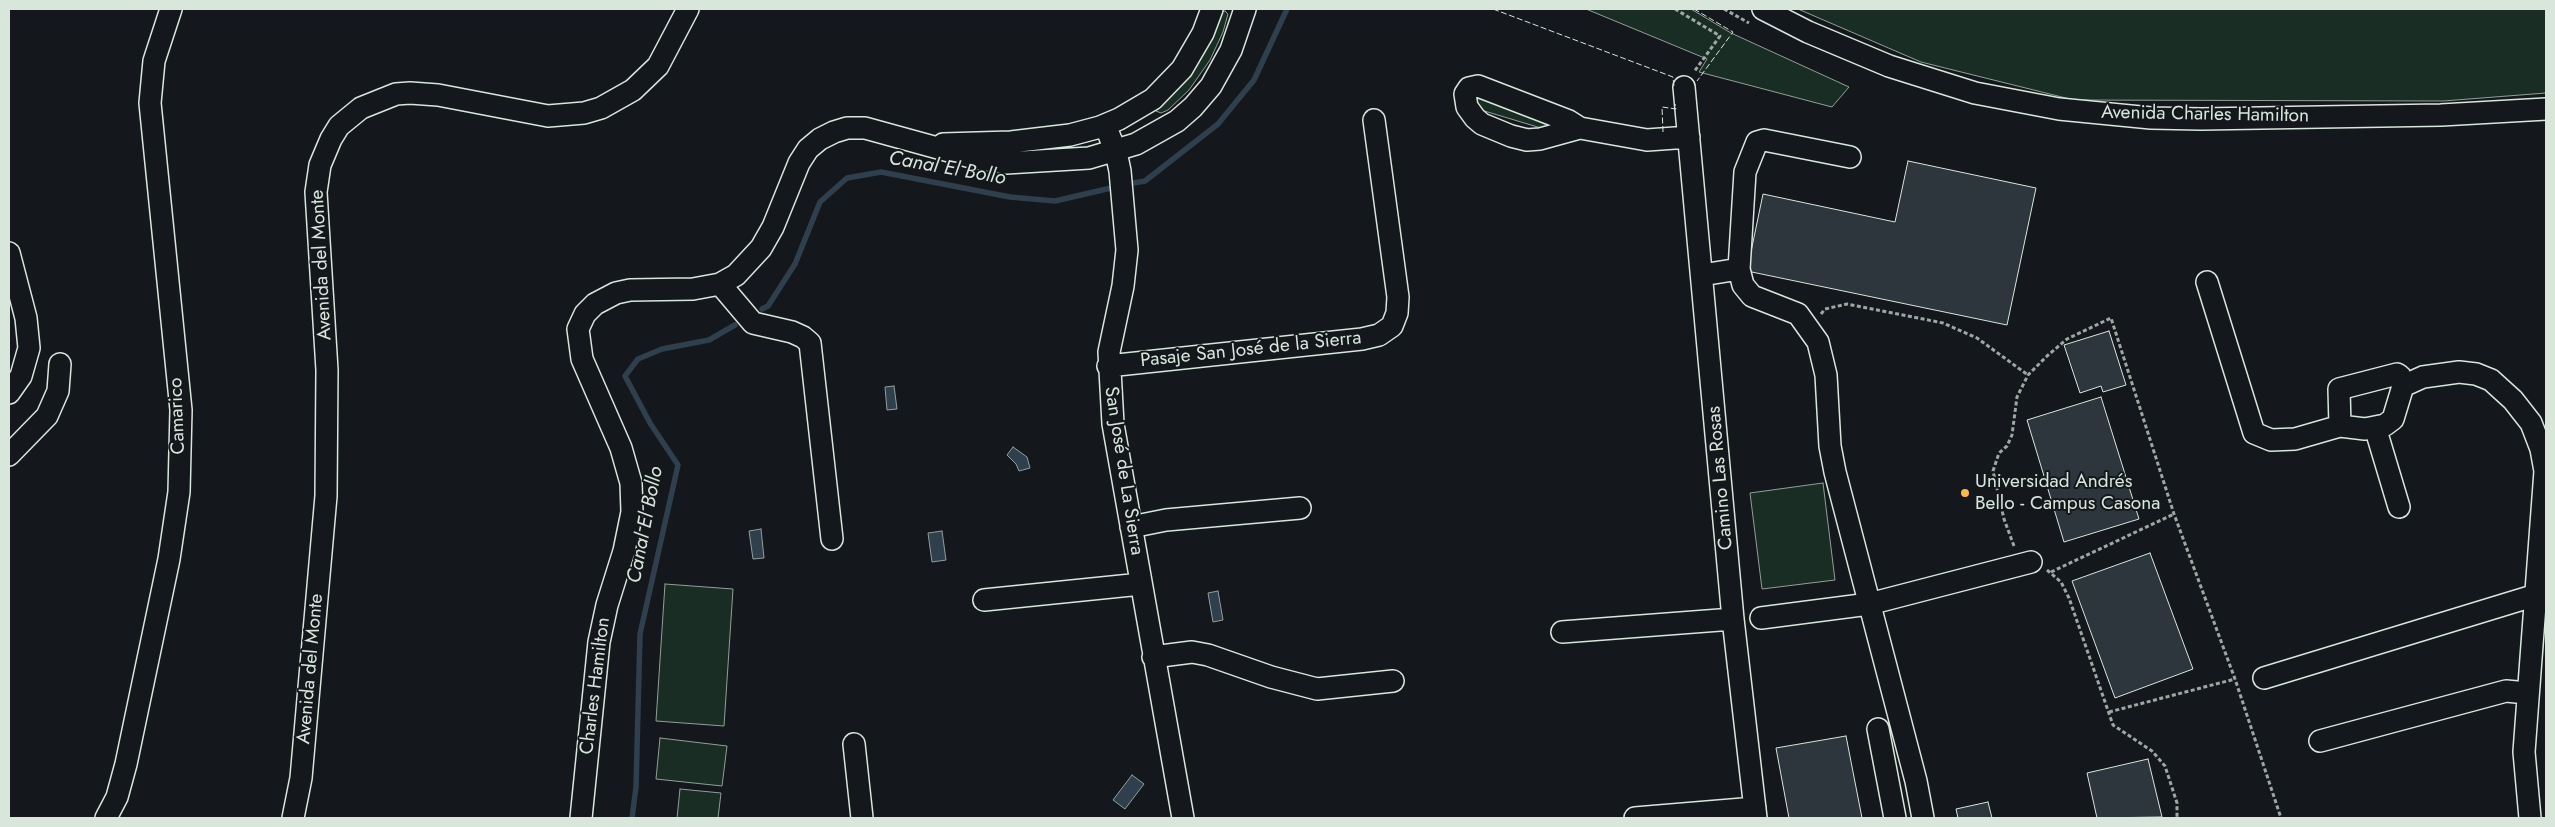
<!DOCTYPE html>
<html>
<head>
<meta charset="utf-8">
<style>
  body { margin:0 }
  #map { position:relative; width:2555px; height:827px; overflow:hidden; background:#14181c; font-family:Jost,sans-serif }
  canvas { display:block }
  .frame { position:absolute; inset:0; border:10px solid #d8e6dc; pointer-events:none }
</style>
</head>
<body>
<div id="map">
<canvas width="2555" height="827"></canvas>
<div class="frame"></div>
</div>
<script>
const g = document.querySelector('canvas').getContext('2d');
g.lineJoin = 'round';
function paint(path, color) { g.fillStyle = color; g.fill(path, 'evenodd'); }
const toPath = rows => new Path2D(rows.map(r => 'M' + r).join(''));
function strokePath(path, color, width, dash) { g.strokeStyle = color; g.lineWidth = width; g.lineCap = dash ? 'butt' : 'round'; g.setLineDash(dash || []); g.stroke(path); }
function label(font, color, halo, rows, align = 'center') {
  g.font = font + ' Jost,sans-serif'; g.lineWidth = 4; g.setLineDash([]); g.textBaseline = 'middle'; g.strokeStyle = halo; g.fillStyle = color; for (const [text, x, y, turn = 0] of rows) {
    g.save(); g.translate(x, y); g.rotate((+turn || 0) * Math.PI / 180); g.textAlign = isNaN(turn) ? turn : align; if (halo) g.strokeText(text, 0, 0); g.fillText(text, 0, 0); g.restore();
  }
}
const green = toPath([
  [1586,9,1691,9,1731,33,1849,87,1832,107,1699,72,1707,59,1586,9],
  [1798,9,2546,9,2546,93,2443,101,2074,100,1921,62,1798,9],
  [1225,11,1228,14,1223,32,1210,60,1189,90,1168,110,1161,113,1156,111,1154,107,1218,13,1225,11],
  [1482,95,1557,123,1552,129,1541,128,1481,110,1472,97,1482,95],
  [1823,483,1835,580,1762,589,1750,493,1823,483],
  [665,584,733,589,724,726,656,721,665,584],
  [660,738,727,746,722,786,656,779,660,738],
  [680,789,721,793,718,818,677,818,680,789]
]);
paint(green, '#1a2d24');
strokePath(green, '#939e99', 1);
const water = toPath([
  [894,386,897,409,887,410,885,387,894,386],
  [1013,447,1027,457,1030,468,1019,471,1016,464,1007,455,1013,447],
  [761,529,764,558,753,559,749,531,761,529],
  [942,531,946,560,932,562,928,533,942,531],
  [1218,591,1223,620,1213,622,1208,593,1218,591],
  [1132,775,1144,784,1125,809,1113,800,1132,775]
]);
paint(water, '#2f3f4d');
strokePath(water, '#939e99', 1);
strokePath(toPath([
  [1133,183,1145,181,1218,124,1254,80,1287,9],
  [762,309,768,306,795,264,820,202,847,178,881,172,1010,197,1055,201,1111,188],
  [632,818,636,787,640,634,678,465,650,423,625,376,638,359,662,349,709,340,735,325]
]), '#2f3f4d', 5.5);
const building = toPath([
  [1908,161,2036,188,2007,325,1747,271,1763,194,1895,222,1908,161],
  [2109,331,2126,385,2103,392,2101,386,2080,393,2064,345,2109,331],
  [2101,397,2139,519,2064,542,2027,420,2101,397],
  [2150,553,2193,669,2115,698,2072,581,2150,553],
  [1846,736,1862,818,1789,818,1776,748,1846,736],
  [2148,759,2162,817,2097,818,2087,773,2148,759],
  [1988,802,1992,818,1958,818,1956,809,1988,802]
]);
paint(building, '#2c363c');
strokePath(building, '#d8e6dc', 1);
const minor = toPath([
  [1763,9,1808,32,1889,66,1975,93,2059,109,2151,118,2201,119,2441,115,2546,109],
  [1684,87,1733,619,1756,818],
  [1105,125,1116,152,1120,171,1127,250,1123,286,1109,352,1113,424,1183,818],
  [1580,128,1540,139,1527,140,1511,136,1482,124,1475,118,1467,107,1465,94,1469,88,1478,86,1569,121,1580,128,1647,140,1689,137],
  [943,144,1011,142,1070,135,1100,127,1119,119,1153,99,1182,69,1203,33,1212,9],
  [1850,157,1764,140,1757,142,1745,172,1739,269,1743,285,1752,296,1798,314,1818,342,1826,375,1830,446,1835,472,1916,781,1923,818],
  [9,253,26,318,29,348,21,376,9,393],
  [1702,275,1739,269],
  [2207,282,2254,433,2271,440,2295,439,2340,426,2365,429,2385,425,2393,419,2403,386,2423,377,2459,372,2476,374,2491,380,2513,400,2531,423,2541,449,2545,471,2524,752,2530,818],
  [720,284,753,323,792,332,803,337,810,343,832,539],
  [1108,366,1362,339,1379,335,1392,326,1397,313,1398,297,1374,120],
  [2340,426,2339,389,2397,374,2400,376,2403,386],
  [2375,427,2399,507],
  [9,455,47,416,58,391,60,364],
  [1131,527,1166,520,1300,508],
  [984,600,1141,584],
  [1761,618,1869,604,2031,562],
  [1562,632,1733,619],
  [1153,657,1192,652,1208,655,1271,677,1317,689,1393,681],
  [2264,678,2536,595],
  [1878,729,1895,818],
  [2320,741,2506,691,2527,693],
  [854,744,862,818],
  [106,818,117,797,126,764,169,559,179,492,181,410,150,103,154,61,171,9],
  [293,818,301,778,326,496,327,370,316,192,320,165,331,139,339,126,361,108,396,94,410,93,438,95,548,116,584,113,601,108,633,90,658,66,688,9],
  [581,818,599,642,607,605,624,551,632,512,631,483,621,448,582,359,578,329,585,314,595,304,616,293,630,290,693,289,720,284,736,275,761,248,773,227,799,163,808,149,820,139,834,132,847,128,865,128,974,158,1006,163,1089,158,1136,144,1177,121,1193,107,1211,86,1231,50,1245,9],
  [1635,818,1755,808]
]);
strokePath(minor, '#d8e6dc', 24);
strokePath(toPath([
  [1675,9,1720,36,1694,72],
  [1724,9,1749,23],
  [1821,314,1825,309,1847,304,1943,323,1977,338,2028,375],
  [2014,546,2004,519,1993,471,1999,453,2007,446,2012,435,2017,397,2028,375,2047,356,2067,339,2111,318,2174,514,2235,679,2281,818],
  [2047,570,2061,582,2069,598,2113,725,2152,751,2165,766,2177,803,2177,818],
  [2051,572,2174,514],
  [2109,712,2235,679]
]), '#9da8a2', 3, [4, 2.5]);
strokePath(minor, '#14181c', 21);
strokePath(toPath([
  [1493,9,1673,77,1674,87],
  [1694,9,1733,32,1697,81],
  [1663,132,1662,107,1676,109,1675,104]
]), '#d8e6dc', 1, [6, 2.5]);
for (const [x, y, r, color] of [
  [1965,493,5,"#ffb74d"]
]) { const dot = new Path2D(); dot.arc(x, y, r, 0, 2 * Math.PI); g.fillStyle = color; g.fill(dot); strokePath(dot, '#14181c', 2); }
label('19px', '#d8e6dc', '#14181c', [
  ["Avenida Charles Hamilton",2205,115,1],
  ["Avenida del Monte",322,265,-93],
  ["Pasaje San José de la Sierra",1251,350,-6],
  ["Camarico",178,416,-92],
  ["San José de La Sierra",1123,471,81],
  ["Camino Las Rosas",1721,478,-95],
  ["Avenida del Monte",311,669,-85],
  ["Charles Hamilton",596,686,-83]
]);
label('19px', '#d8e6dc', '#14181c', [
  ["Universidad Andrés",1975,482],
  ["Bello - Campus Casona",1975,504]
], 'left');
label('italic 20px', '#d8e6dc', '#14181c', [
  ["Canal El Bollo",947,169,10],
  ["Canal El Bollo",646,525,-79]
]);
</script>
</body>
</html>
